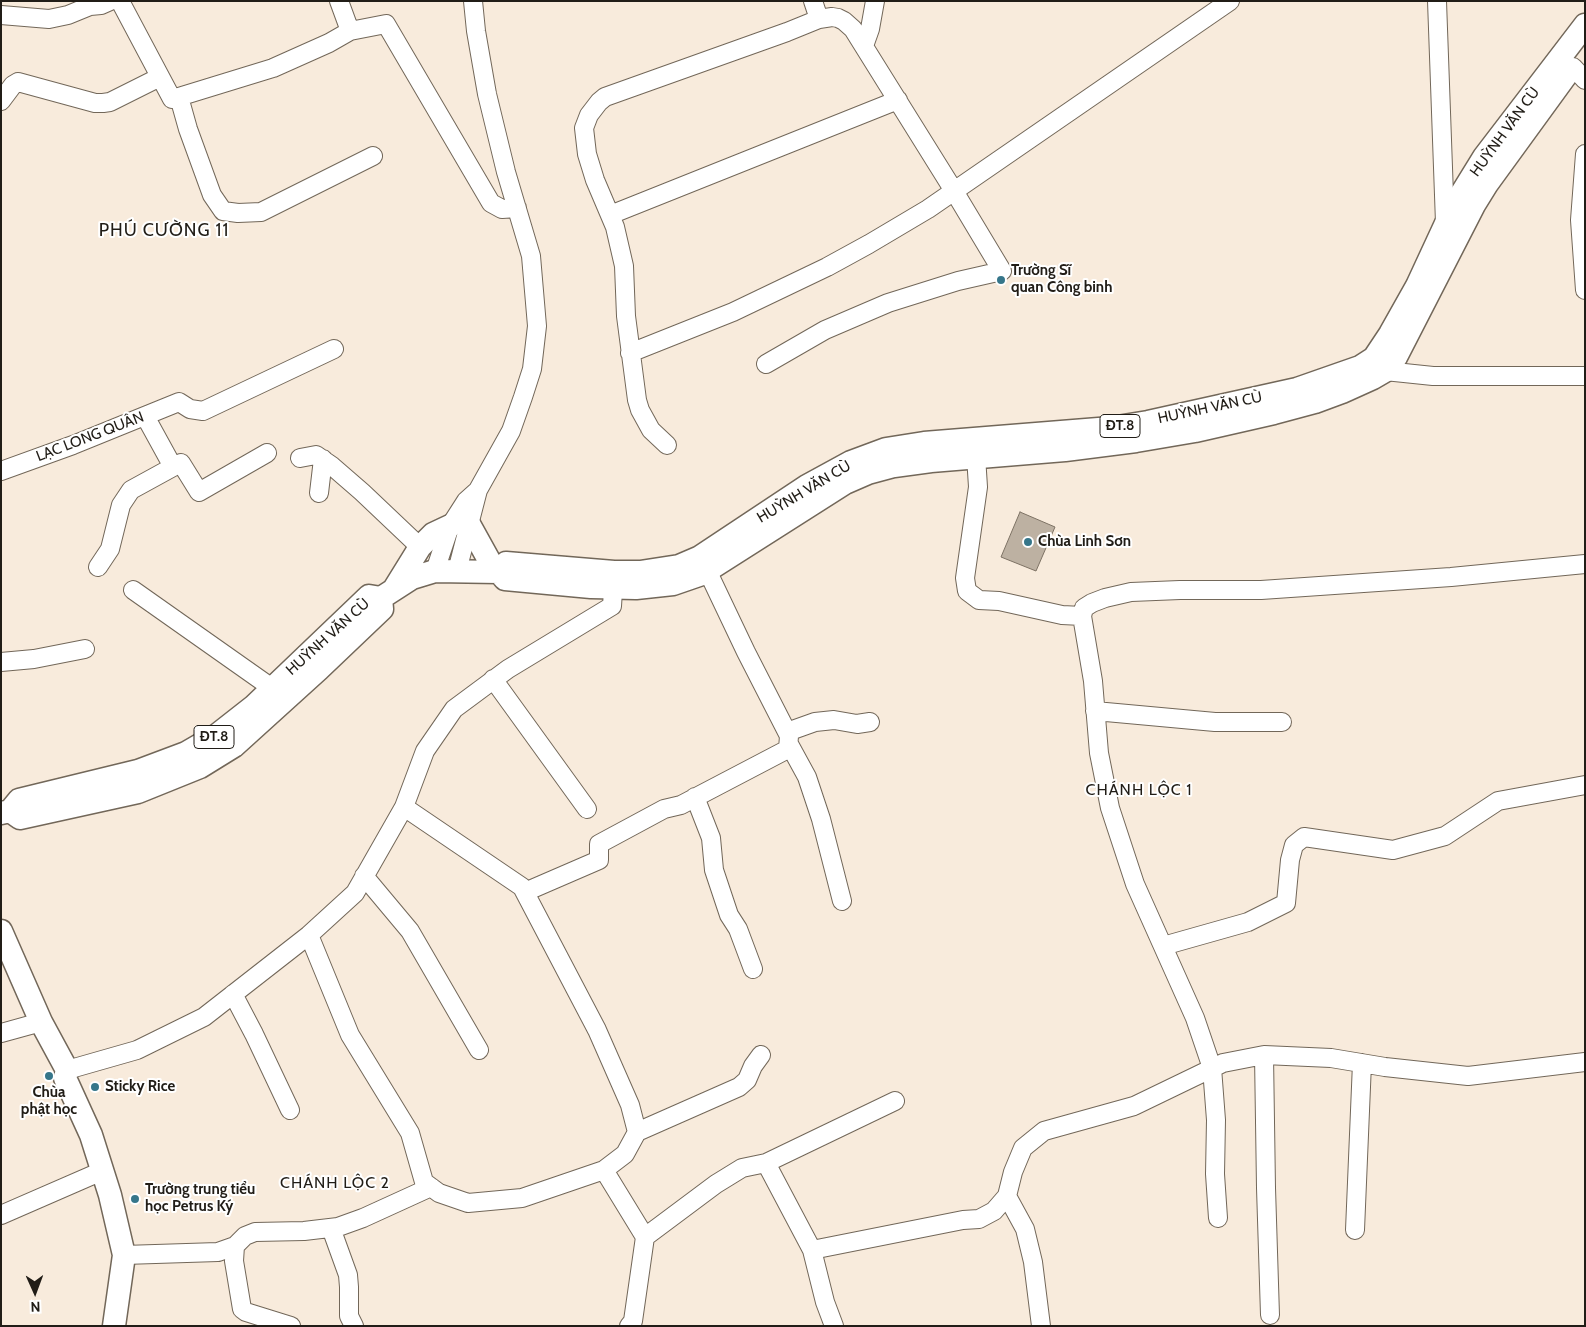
<!DOCTYPE html>
<html>
<head>
<meta charset="utf-8">
<style>
  body { margin:0 }
  #map { position:relative; width:1586px; height:1327px; overflow:hidden; background:#f8ebdc; font-family:Cabin,sans-serif }
  canvas { display:block }
  .frame { position:absolute; inset:0; border:2px solid #211d17; pointer-events:none }
  .north { position:absolute; left:10px; top:1267px; width:50px; height:50px; -webkit-text-stroke:4px #fff; paint-order:stroke; rotate:178deg; font-size:14px; font-weight:700; line-height:20px; text-align:center; color:#211d17 }
  .north::after { content:''; display:block; margin:auto; width:18px; height:22px; background:#211d17; clip-path:polygon(50% 0,100% 100%,50% 72%,0 100%) }
</style>
</head>
<body>
<div id="map">
<canvas width="1586" height="1327"></canvas>
<div class="frame"></div>
<div class="north">N</div>
</div>
<script>
const g = document.querySelector('canvas').getContext('2d');
g.lineJoin = 'round';
function paint(path, color) { g.fillStyle = color; g.fill(path, 'evenodd'); }
const toPath = rows => new Path2D(rows.map(r => 'M' + r).join(''));
function strokePath(path, color, width, dash) { g.strokeStyle = color; g.lineWidth = width; g.lineCap = dash ? 'butt' : 'round'; g.setLineDash(dash || []); g.stroke(path); }
function label(font, color, halo, rows, align = 'center') {
  g.font = font + ' Cabin,sans-serif'; g.lineWidth = 4; g.setLineDash([]); g.textBaseline = 'middle'; g.strokeStyle = halo; g.fillStyle = color; for (const [text, x, y, turn = 0] of rows) {
    g.save(); g.translate(x, y); g.rotate((+turn || 0) * Math.PI / 180); g.textAlign = isNaN(turn) ? turn : align; if (halo) g.strokeText(text, 0, 0); g.fillText(text, 0, 0); g.restore();
  }
}
const building = toPath([
  [1020,512,1055,527,1036,571,1001,557,1020,512]
]);
paint(building, '#bdb1a2');
strokePath(building, '#7d7264', 1);
const minor = toPath([
  [120,1,172,99,273,68,329,43,350,31,386,24,491,203,502,209,517,208],
  [339,1,350,31],
  [813,1,819,19],
  [1437,1,1445,223],
  [1,15,49,19,68,15,90,6,101,5,110,1],
  [864,46,870,29,875,1],
  [1573,67,1585,80],
  [179,97,188,129,212,195,223,211,238,213,261,212,373,156],
  [1,101,13,85,18,82,95,103,103,103,110,102,160,77],
  [1585,154,1580,220,1585,290],
  [610,215,898,100],
  [630,353,733,312,827,267,869,244,928,209,1230,1],
  [1385,371,1433,376,1585,376],
  [145,416,173,467,181,463,199,492,267,453],
  [667,445,651,430,640,410,637,400,626,316,624,266,615,227,595,180,587,154,584,128,589,115,599,102,605,97,787,32,819,19,832,17,838,18,844,21,853,29,954,191,1002,271,958,281,888,303,825,330,766,364],
  [976,456,978,487,965,578,967,591,979,600,999,601,1062,615,1082,616,1093,681,1099,753,1110,808,1135,884,1195,1018,1212,1068,1216,1120,1215,1174,1218,1218],
  [300,458,316,455,332,466,362,492,420,547],
  [1,471,73,445,179,402,190,409,203,411,334,349],
  [319,493,323,459],
  [98,567,110,549,121,505,131,490,173,467],
  [435,571,450,526,466,501,476,492],
  [457,571,478,490,511,431,523,397,532,369,537,326,531,256,506,172,487,94,476,31,473,1],
  [133,590,272,688],
  [1082,616,1084,608,1092,603,1105,598,1131,592,1180,590,1261,590,1451,577,1585,564],
  [1,662,34,659,85,649],
  [493,679,587,809],
  [1095,711,1215,722,1282,722],
  [787,732,815,722,834,720,857,724,870,722],
  [789,744,807,777,821,819,842,901],
  [695,797,711,838,714,870,729,915,738,929,753,969],
  [364,876,410,931,479,1050],
  [525,892,599,860,599,844,664,809,681,805,788,749,789,736,746,652,707,570],
  [309,935,350,1035,410,1133,424,1182,439,1193,468,1203,522,1198,604,1170,625,1154,637,1132,630,1105,597,1030,522,887,404,807],
  [1163,946,1248,922,1286,903,1290,860,1294,845,1304,837,1393,850,1445,836,1498,801,1585,785],
  [233,994,254,1034,290,1110],
  [1,1033,41,1022],
  [1264,1055,1266,1188,1270,1315],
  [67,1070,137,1050,204,1017,309,935,355,893,404,807,425,751,454,709,508,669,612,606,614,575],
  [637,1132,739,1087,747,1080,753,1066,761,1055],
  [766,1163,895,1101],
  [604,1170,645,1237,633,1321,629,1326],
  [1007,1196,1025,1229,1033,1262,1041,1326],
  [1,1215,102,1171],
  [331,1228,348,1275,349,1287,349,1316,354,1326],
  [1355,1230,1362,1063],
  [645,1237,716,1184,742,1168,766,1163,812,1250,963,1220,979,1219,994,1211,1007,1196,1013,1172,1023,1148,1044,1131,1134,1106,1223,1063,1264,1055,1331,1058,1385,1067,1468,1076,1585,1062],
  [235,1246,234,1261,242,1309,246,1312,291,1326],
  [812,1250,825,1302,834,1326],
  [124,1255,218,1252,235,1246,245,1236,255,1232,304,1231,338,1227,363,1218,431,1187]
]);
const major = toPath([
  [469,524,495,571],
  [499,572,506,563,614,572,640,572,679,566,700,557,807,486,851,462,886,449,924,443,1111,428,1148,422,1297,389,1360,367,1374,358,1390,334,1417,286,1455,204,1484,157,1585,25],
  [499,572,505,579,591,587,636,588,673,584,702,574,845,483,868,473,894,466,931,461,1065,450,1136,441,1195,431,1274,413,1315,402,1342,392,1373,378,1385,371,1396,357,1474,205,1487,184,1567,74],
  [394,589,420,547,433,534,450,526],
  [10,811,19,800,138,771,186,753,217,735,254,706,369,596,381,598,412,578,435,571,499,572],
  [1,813,10,811,20,818,138,792,200,767,234,746,319,669,382,609,381,598],
  [1,931,41,1022,67,1070,65,1078,91,1135,110,1195,124,1255,114,1326]
]);
strokePath(minor, '#726759', 20);
strokePath(major, '#726759', 25);
strokePath(minor, '#fff', 18);
strokePath(major, '#fff', 22);
for (const [x, y, r, color] of [
  [1001,280,5,"#36768a"],
  [1028,542,5,"#36768a"],
  [49,1076,5,"#36768a"],
  [95,1087,5,"#36768a"],
  [135,1199,5,"#36768a"]
]) { const dot = new Path2D(); dot.arc(x, y, r, 0, 2 * Math.PI); g.fillStyle = color; g.fill(dot); strokePath(dot, '#fff', 2); }
for (const [x, y, w] of [
  [1120,426,40],
  [214,737,40]
]) { const box = new Path2D(); box.roundRect(x - w / 2, y - 11.5, w, 23, 4); g.fillStyle = '#fff'; g.fill(box); strokePath(box, '#211d17', 1); }
label('bold 14px', '#211d17', null, [
  ["ĐT.8",1120,426],
  ["ĐT.8",214,737]
]);
label('15px', '#211d17', '#fff', [
  ["HUỲNH VĂN CÙ",1505,132,-54],
  ["HUỲNH VĂN CÙ",1210,408,-12],
  ["LẠC LONG QUÂN",90,437,-21],
  ["HUỲNH VĂN CÙ",804,492,-31],
  ["HUỲNH VĂN CÙ",328,637,-42]
]);
label('bold 15px', '#211d17', '#fff', [
  ["Trường Sĩ",1011,271],
  ["quan Công binh",1011,288],
  ["Chùa Linh Sơn",1038,542],
  ["Sticky Rice",105,1087],
  ["Chùa",49,1093,"center"],
  ["phật học",49,1110,"center"],
  ["Trường trung tiểu",145,1190],
  ["học Petrus Ký",145,1207]
], 'left');
g.letterSpacing = '1px';
label('16px', '#211d17', '#fff', [
  ["CHÁNH LỘC 1",1139,790],
  ["CHÁNH LỘC 2",335,1183]
]);
g.letterSpacing = '0px';
g.letterSpacing = '1px';
label('18px', '#211d17', '#fff', [
  ["PHÚ CƯỜNG 11",164,231]
]);
g.letterSpacing = '0px';
</script>
</body>
</html>
